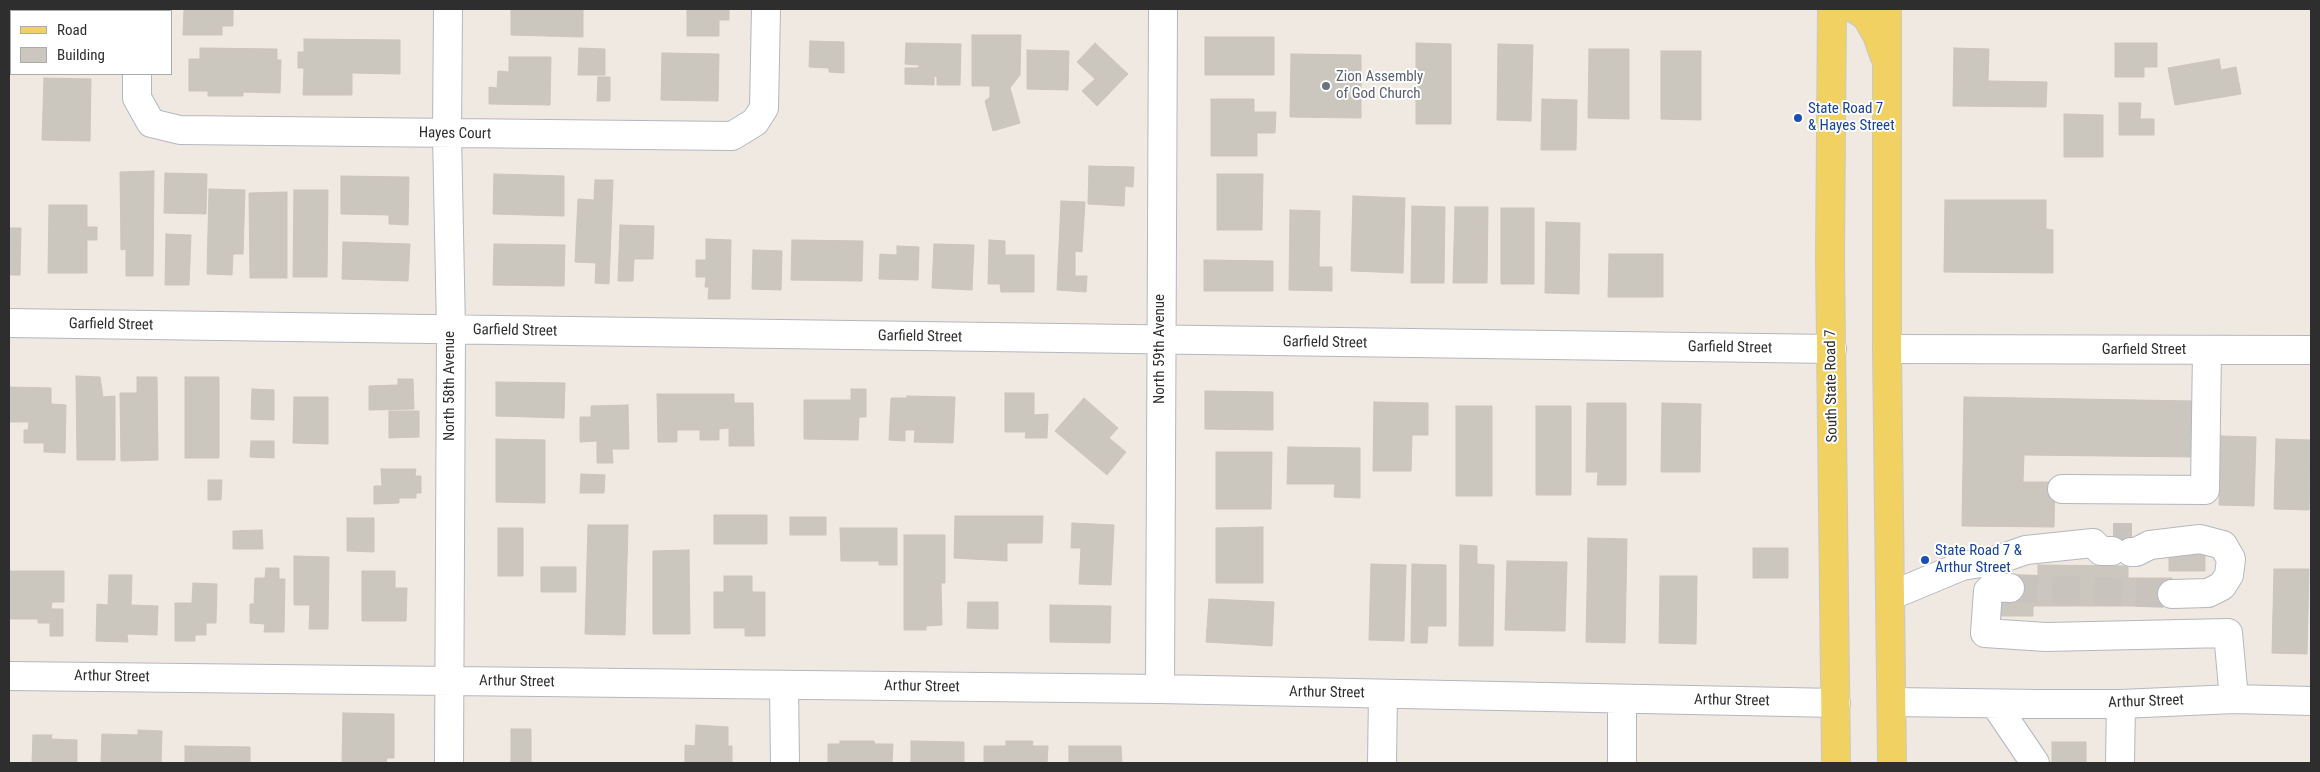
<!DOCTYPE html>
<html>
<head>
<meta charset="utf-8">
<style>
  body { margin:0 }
  #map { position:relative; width:2320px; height:772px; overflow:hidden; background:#efe9e1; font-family:"Roboto Condensed",sans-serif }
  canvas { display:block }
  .frame { position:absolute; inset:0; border:10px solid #2e2e2e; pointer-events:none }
  .legend { position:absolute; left:10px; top:10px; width:162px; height:65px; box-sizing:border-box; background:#fff; border:1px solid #ababab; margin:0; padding:6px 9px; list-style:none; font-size:15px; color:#2e2e2e }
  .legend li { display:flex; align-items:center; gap:10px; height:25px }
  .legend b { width:25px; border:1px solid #ababab }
</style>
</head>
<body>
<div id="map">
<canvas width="2320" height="772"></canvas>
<div class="frame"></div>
<ul class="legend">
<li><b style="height:6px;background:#f2d163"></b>Road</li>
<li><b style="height:14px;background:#cbc7bf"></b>Building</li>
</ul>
</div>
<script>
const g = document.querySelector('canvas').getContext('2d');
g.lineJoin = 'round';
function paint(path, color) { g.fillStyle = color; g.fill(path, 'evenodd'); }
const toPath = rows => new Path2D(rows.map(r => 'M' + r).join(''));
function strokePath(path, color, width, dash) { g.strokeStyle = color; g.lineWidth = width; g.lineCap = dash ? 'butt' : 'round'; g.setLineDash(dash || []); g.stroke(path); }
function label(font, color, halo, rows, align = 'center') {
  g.font = font + ' "Roboto Condensed",sans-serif'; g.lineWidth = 4; g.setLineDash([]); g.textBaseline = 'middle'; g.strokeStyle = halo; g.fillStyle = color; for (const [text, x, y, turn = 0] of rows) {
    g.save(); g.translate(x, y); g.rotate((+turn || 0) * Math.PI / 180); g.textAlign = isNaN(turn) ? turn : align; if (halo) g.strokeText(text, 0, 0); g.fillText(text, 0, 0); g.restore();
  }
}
const building = toPath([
  [184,9,233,9,233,26,222,26,222,35,183,35,184,9],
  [511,9,583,9,583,37,511,35,511,9],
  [687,9,729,9,729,20,719,20,719,36,687,36,687,9],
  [972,35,1021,35,1020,75,1010,88,1020,123,993,131,985,101,990,97,990,86,972,86,972,35],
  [1205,37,1274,37,1274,75,1205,75,1205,37],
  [304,39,400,40,400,74,352,73,352,95,303,95,304,68,298,68,298,52,304,52,304,39],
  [810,41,844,42,844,73,829,72,829,68,809,67,810,41],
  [906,43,961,44,960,85,937,85,937,77,934,76,934,85,905,84,905,68,919,68,919,65,905,64,906,43],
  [1095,43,1128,74,1097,106,1082,91,1095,79,1077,62,1095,43],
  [1416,43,1451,44,1451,124,1416,124,1416,43],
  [2115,43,2157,43,2157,67,2144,67,2144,77,2115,77,2115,43],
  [1498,44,1533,45,1531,121,1497,120,1498,44],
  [200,48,277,49,277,60,281,60,280,93,243,92,243,96,208,96,208,91,189,91,189,59,200,59,200,48],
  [579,48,605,49,605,75,578,75,579,48],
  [1954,48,1989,49,1988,81,2047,82,2046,107,1953,106,1954,48],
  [1589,49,1629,49,1629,119,1588,118,1589,49],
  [1027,50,1069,51,1068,90,1027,89,1027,50],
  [1661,51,1701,51,1701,120,1661,119,1661,51],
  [662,53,719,54,718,101,661,100,662,53],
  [1291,54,1361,55,1361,118,1290,117,1291,54],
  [509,57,551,57,550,105,489,104,489,87,497,88,498,71,509,72,509,57],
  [2219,59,2221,70,2236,67,2241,94,2175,105,2168,68,2219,59],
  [598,77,610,77,610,101,597,101,598,77],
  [44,78,91,79,90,141,42,140,44,78],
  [1211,99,1254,99,1254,112,1276,112,1275,133,1257,133,1257,156,1211,156,1211,99],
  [1542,99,1577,100,1576,150,1541,150,1542,99],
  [2119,103,2141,103,2140,119,2154,119,2154,135,2119,135,2119,103],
  [2064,114,2103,115,2103,157,2064,157,2064,114],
  [1089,166,1134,167,1133,187,1125,186,1124,206,1088,204,1089,166],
  [154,171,153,276,126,276,126,249,121,250,120,172,154,171],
  [165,173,207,174,206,214,164,213,165,173],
  [494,174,564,176,564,216,493,214,494,174],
  [1217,174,1263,174,1262,230,1217,230,1217,174],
  [341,176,409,177,408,225,389,224,389,215,341,214,341,176],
  [595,180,613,180,609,284,595,283,596,263,575,262,578,199,594,200,595,180],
  [209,189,245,190,243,254,233,254,232,275,207,274,209,189],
  [294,190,328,190,327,277,293,277,294,190],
  [287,192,287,278,250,278,249,193,287,192],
  [1353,196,1405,198,1403,273,1351,271,1353,196],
  [1945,200,2046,200,2046,229,2053,230,2053,273,1944,272,1945,200],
  [1061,201,1085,202,1082,252,1075,251,1075,276,1087,276,1086,292,1057,290,1061,201],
  [49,205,87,205,87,227,97,227,97,240,87,240,87,273,48,273,49,205],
  [1412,206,1445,207,1444,283,1411,283,1412,206],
  [1455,207,1488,207,1487,283,1453,283,1455,207],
  [1501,208,1534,208,1534,284,1501,284,1501,208],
  [1290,210,1320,211,1319,267,1332,267,1332,291,1289,290,1290,210],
  [1546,222,1580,223,1579,294,1545,293,1546,222],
  [620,225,654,226,653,259,634,259,633,281,618,281,620,225],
  [9,228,21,228,20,275,9,275,9,228],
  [166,234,191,235,189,285,165,285,166,234],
  [706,239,731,240,730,299,708,299,709,287,705,287,706,277,696,277,696,260,706,260,706,239],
  [792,240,863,241,862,281,791,280,792,240],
  [989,240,1005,241,1005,255,1034,255,1034,292,1001,292,1000,284,988,284,989,240],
  [343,242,410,244,408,281,342,279,343,242],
  [494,244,565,245,564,286,493,285,494,244],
  [934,244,974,245,972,290,932,288,934,244],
  [897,246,919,247,918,280,879,279,880,254,897,255,897,246],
  [753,250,782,251,781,290,752,289,753,250],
  [1609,254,1663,254,1663,297,1608,297,1609,254],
  [1204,260,1273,261,1273,291,1204,291,1204,260],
  [76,376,100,377,103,397,115,396,115,460,77,460,76,376],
  [137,377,157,377,158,460,121,461,120,393,137,393,137,377],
  [185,377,219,377,219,458,185,458,185,377],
  [398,379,413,379,414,409,369,410,369,386,398,385,398,379],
  [496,382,565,383,564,418,496,416,496,382],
  [9,387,51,388,51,404,66,405,65,453,44,452,44,443,24,443,24,430,28,430,29,422,9,422,9,387],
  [252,389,274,390,274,420,251,419,252,389],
  [851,389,866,389,866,417,859,417,858,440,804,439,804,400,851,400,851,389],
  [1205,391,1273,392,1273,430,1205,429,1205,391],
  [1005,393,1034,393,1034,415,1048,414,1047,438,1025,438,1026,432,1005,432,1005,393],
  [657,394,734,394,734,403,753,403,754,446,729,446,729,428,719,429,719,440,700,440,700,430,677,430,677,442,658,442,657,394],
  [907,396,955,397,953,443,914,442,915,430,905,430,905,441,889,440,891,398,907,398,907,396],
  [294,397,328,397,328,444,293,443,294,397],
  [1964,397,2194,401,2193,457,2024,455,2023,482,2055,482,2054,527,1962,526,1964,397],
  [1084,398,1118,428,1109,438,1126,452,1107,475,1055,431,1084,398],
  [1374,402,1428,403,1428,435,1412,435,1411,471,1373,471,1374,402],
  [1587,403,1626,403,1626,485,1597,485,1598,472,1586,472,1587,403],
  [1662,403,1701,404,1700,472,1661,472,1662,403],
  [628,405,629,449,612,449,613,463,597,463,597,441,580,442,580,417,591,417,591,406,628,405],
  [1456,406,1492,406,1492,496,1456,496,1456,406],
  [1536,406,1571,406,1571,495,1536,495,1536,406],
  [389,411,419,411,419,437,389,438,389,411],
  [2221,436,2256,437,2254,506,2219,505,2221,436],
  [496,439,545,440,545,503,496,502,496,439],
  [2276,439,2311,440,2309,510,2274,509,2276,439],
  [251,441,274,441,274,458,250,457,251,441],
  [1288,447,1360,448,1360,498,1334,497,1335,484,1287,484,1288,447],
  [1216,452,1272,452,1271,509,1216,509,1216,452],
  [381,469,416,469,415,476,421,476,421,493,416,493,416,498,399,498,399,503,374,504,374,486,382,486,381,469],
  [581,474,605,475,604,493,580,493,581,474],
  [208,480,222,480,221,500,208,500,208,480],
  [714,515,767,515,767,544,714,544,714,515],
  [955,516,1043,516,1042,543,1007,543,1007,561,954,558,955,516],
  [790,517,826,517,826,535,790,535,790,517],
  [347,518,374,518,374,552,347,551,347,518],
  [1072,523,1114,525,1111,585,1079,584,1081,548,1071,548,1072,523],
  [588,525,628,525,625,635,585,634,588,525],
  [1263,527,1263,583,1216,583,1216,528,1263,527],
  [498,528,523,528,523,576,498,576,498,528],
  [840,528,897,528,897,565,879,565,879,561,841,561,840,528],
  [262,530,263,549,233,549,233,531,262,530],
  [904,535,945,535,945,583,941,583,942,625,926,626,926,630,904,630,904,535],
  [1588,538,1627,539,1625,643,1586,642,1588,538],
  [1460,545,1477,546,1477,564,1494,565,1493,646,1459,646,1460,545],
  [1753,548,1788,548,1788,578,1753,578,1753,548],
  [2169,549,2205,549,2205,571,2169,571,2169,549],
  [689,550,690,634,653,634,653,551,689,550],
  [294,556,329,557,328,629,309,629,310,605,294,605,294,556],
  [1507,561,1567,562,1565,631,1505,630,1507,561],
  [1371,564,1406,565,1404,641,1369,640,1371,564],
  [1412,564,1446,565,1446,626,1428,626,1427,643,1411,643,1412,564],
  [2038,565,2128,566,2128,578,2172,578,2172,606,2033,606,2033,616,1999,616,1999,599,2010,577,2038,577,2038,565],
  [541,567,576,567,576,592,541,592,541,567],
  [266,568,279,568,279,579,285,579,284,632,264,632,265,624,250,623,250,604,254,604,255,578,265,578,266,568],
  [2274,569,2309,569,2307,654,2272,653,2274,569],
  [9,571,64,571,64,602,52,602,51,609,63,609,63,636,50,636,50,623,38,623,38,619,9,619,9,571],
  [362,571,395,571,395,588,407,588,406,621,362,621,362,571],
  [109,575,132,575,131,605,158,606,157,635,127,634,128,642,96,641,97,604,108,605,109,575],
  [724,576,752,576,752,592,765,592,765,636,745,636,745,628,714,628,714,592,724,592,724,576],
  [1660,576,1697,576,1696,644,1659,643,1660,576],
  [193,583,217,584,216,623,206,623,206,635,195,635,195,641,175,641,175,603,192,603,193,583],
  [1209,599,1274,602,1272,646,1206,642,1209,599],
  [968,602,998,602,998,629,967,628,968,602],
  [1050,605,1111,606,1110,643,1050,642,1050,605],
  [343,713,394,714,394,758,387,758,386,763,342,763,343,713],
  [696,725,728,727,728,746,732,746,732,763,685,763,685,745,695,746,696,725],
  [511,729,531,729,531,763,511,763,511,729],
  [138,730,162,731,161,763,101,763,102,734,138,735,138,730],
  [33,735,52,735,51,739,77,740,77,763,32,762,33,735],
  [840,741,874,741,875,744,893,744,892,763,828,763,828,744,840,744,840,741],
  [911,741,964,742,964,763,911,763,911,741],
  [1006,741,1033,741,1032,746,1048,746,1047,763,984,763,984,746,1006,746,1006,741],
  [2052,742,2086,742,2086,763,2052,763,2052,742],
  [185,746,250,747,250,763,185,763,185,746],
  [1069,746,1121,746,1122,763,1069,763,1069,746]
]);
paint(building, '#cbc7bf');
strokePath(building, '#cbc5ba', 1);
strokePath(toPath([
  [2113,537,2132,537],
  [2010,588,2172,594]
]), '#c8c4bd', 28, [28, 14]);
const minor = toPath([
  [137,9,137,11],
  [448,9,447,134,451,330,449,763],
  [137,74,137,98,151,123,180,130,732,136,755,122,764,108,766,9],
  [9,323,1832,349],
  [1887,349,2311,350],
  [2062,489,2205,490,2207,350],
  [2131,552,2136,552,2150,545,2200,539,2223,545,2231,559,2229,575,2222,586,2208,593,2172,594],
  [2010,588,1992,587,1988,591,1985,633,2046,637,2228,633,2234,699],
  [1890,596,1962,566,1994,561,2026,550,2093,543,2101,551,2112,551],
  [9,676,1160,689,1836,703],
  [784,685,785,763],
  [1160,689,1163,9],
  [1892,702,2039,704,2121,704,2234,699,2311,701],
  [1995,704,2035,763],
  [1382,763,1383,694],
  [1622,763,1622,699],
  [2120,763,2121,704]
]);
const major = toPath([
  [1832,9,1830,259,1836,763],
  [1855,9,1866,16,1877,35,1884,55],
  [1887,9,1887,349,1892,763]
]);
strokePath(minor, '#b4b7c1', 30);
strokePath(major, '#c9c9c9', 30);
strokePath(minor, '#fff', 28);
strokePath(major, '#f2d163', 28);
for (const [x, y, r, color] of [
  [1326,86,5,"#6b7280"],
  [1798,118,5,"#1a4fb4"],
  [1925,560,5,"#1a4fb4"]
]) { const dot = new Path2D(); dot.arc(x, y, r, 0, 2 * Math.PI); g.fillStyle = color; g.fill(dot); strokePath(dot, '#fff', 2); }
label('15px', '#5b616d', '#fff', [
  ["Zion Assembly",1336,77],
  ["of God Church",1336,94]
], 'left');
label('15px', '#164399', '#fff', [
  ["State Road 7",1808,109],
  ["& Hayes Street",1808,126],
  ["State Road 7 &",1935,551],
  ["Arthur Street",1935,568]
], 'left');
label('15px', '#2e2e2e', '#fff', [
  ["Hayes Court",455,134,1],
  ["Garfield Street",111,325,1],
  ["Garfield Street",515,331,1],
  ["Garfield Street",920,337,1],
  ["Garfield Street",1325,343,1],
  ["Garfield Street",1730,348,1],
  ["North 59th Avenue",1160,349,-90],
  ["Garfield Street",2144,350],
  ["North 58th Avenue",450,386,-90],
  ["South State Road 7",1832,386,-91],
  ["Arthur Street",112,677,1],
  ["Arthur Street",517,682,1],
  ["Arthur Street",922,687,1],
  ["Arthur Street",1327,693,1],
  ["Arthur Street",1732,701,1],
  ["Arthur Street",2146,702,-2]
]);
</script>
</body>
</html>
